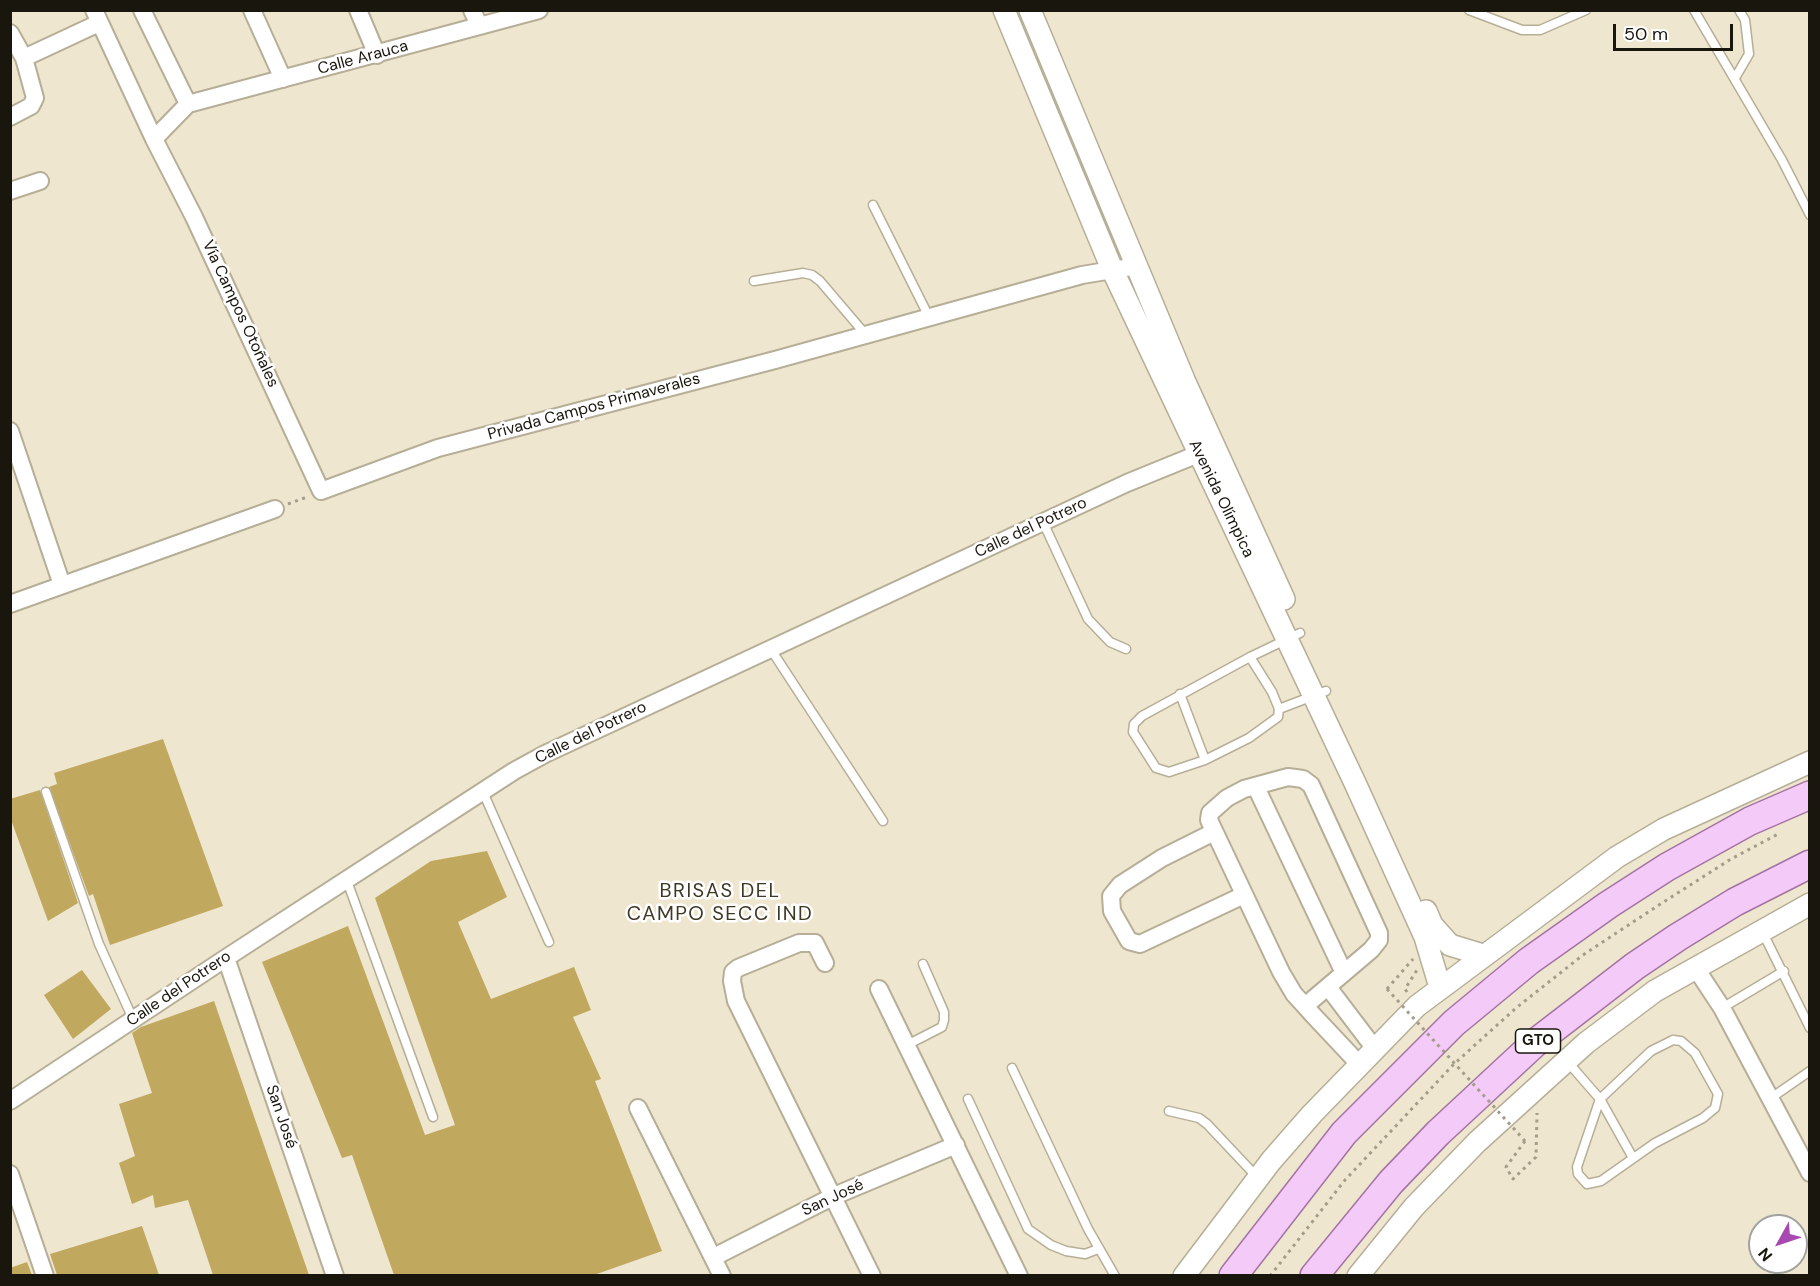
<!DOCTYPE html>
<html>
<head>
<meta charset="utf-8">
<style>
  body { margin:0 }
  #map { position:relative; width:1820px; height:1286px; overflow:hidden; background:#eee6ce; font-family:"DM Sans",sans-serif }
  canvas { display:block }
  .frame { position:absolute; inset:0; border:12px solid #19160e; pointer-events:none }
  .north { position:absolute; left:1748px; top:1214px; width:60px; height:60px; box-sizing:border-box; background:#fff; border:2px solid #a3a29f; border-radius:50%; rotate:230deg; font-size:16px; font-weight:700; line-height:24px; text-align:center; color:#19160e }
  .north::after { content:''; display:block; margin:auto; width:21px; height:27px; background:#a849b1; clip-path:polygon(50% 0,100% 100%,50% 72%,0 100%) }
  .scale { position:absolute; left:1613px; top:24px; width:120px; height:27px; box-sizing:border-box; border:3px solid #19160e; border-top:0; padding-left:8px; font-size:18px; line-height:21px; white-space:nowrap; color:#19160e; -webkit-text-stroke:4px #fff; paint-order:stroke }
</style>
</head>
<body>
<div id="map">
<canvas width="1820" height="1286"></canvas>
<div class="frame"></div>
<div class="north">N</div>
<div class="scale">50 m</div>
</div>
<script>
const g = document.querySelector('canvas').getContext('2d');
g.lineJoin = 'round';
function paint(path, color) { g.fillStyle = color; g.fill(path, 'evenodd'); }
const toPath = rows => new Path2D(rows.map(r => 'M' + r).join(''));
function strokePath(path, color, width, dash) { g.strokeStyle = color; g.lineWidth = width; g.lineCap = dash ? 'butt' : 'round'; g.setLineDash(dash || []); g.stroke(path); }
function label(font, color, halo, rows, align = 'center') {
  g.font = font + ' "DM Sans",sans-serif'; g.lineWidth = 5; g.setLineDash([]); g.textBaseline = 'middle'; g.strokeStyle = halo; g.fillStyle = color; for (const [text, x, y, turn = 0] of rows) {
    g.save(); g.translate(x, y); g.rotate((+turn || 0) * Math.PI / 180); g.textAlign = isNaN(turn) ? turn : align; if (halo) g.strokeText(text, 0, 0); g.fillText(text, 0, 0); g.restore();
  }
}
paint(toPath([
  [163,739,223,906,110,945,93,894,89,896,49,787,57,784,54,773],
  [40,790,78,903,48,921,10,817,10,799],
  [487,851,507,897,458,922,491,999,574,967,591,1010,573,1017,601,1079,595,1081,662,1251,594,1275,394,1275,352,1155,342,1158,262,962,348,926,425,1135,455,1125,375,898,431,861],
  [82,970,111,1009,73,1039,44,995],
  [214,1001,309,1275,213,1275,188,1200,155,1208,153,1195,132,1204,119,1163,135,1156,119,1104,152,1093,132,1033,141,1027],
  [142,1226,159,1275,57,1275,50,1254],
  [27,1262,32,1275,10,1275,10,1268]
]), '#c1a85f');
const service = toPath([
  [1469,10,1522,30,1540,30,1586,10],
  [1694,10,1782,160,1810,215],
  [1735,78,1749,54,1745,20,1739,10],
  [873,205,929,317],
  [754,281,803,273,812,275,820,281,866,335],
  [1043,522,1088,619,1110,642,1126,649],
  [770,648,883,821],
  [1250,657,1272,692,1279,709,1278,717,1249,738,1205,760,1169,772,1156,768,1133,732,1134,724,1142,716,1250,657],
  [1250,657,1300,633],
  [1180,694,1205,760],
  [1279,709,1326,691],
  [46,792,99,944,133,1019],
  [483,792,549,942],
  [347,881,433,1117],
  [1762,931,1810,1028],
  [1722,1008,1784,971],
  [1673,1040,1681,1041,1695,1053,1718,1094,1715,1108,1703,1118,1655,1143,1601,1181,1587,1184,1578,1174,1577,1167,1600,1099,1651,1051,1673,1040],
  [907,1045,942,1027,944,1020,944,1012,923,964],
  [1566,1060,1600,1099,1633,1158],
  [1012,1068,1088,1229,1115,1276],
  [1771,1098,1810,1071],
  [968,1099,1028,1229,1051,1245,1066,1251,1085,1254,1098,1249],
  [1169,1111,1199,1118,1207,1124,1257,1177]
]);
const minor = toPath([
  [94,10,154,139],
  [142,10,188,104],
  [252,10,283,79],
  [358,10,377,55],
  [472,10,479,25],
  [539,10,188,104,154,139,194,217,321,491,438,448,775,360,1082,275,1137,266],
  [10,33,24,58,35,98,31,106,10,117],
  [24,58,99,23],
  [10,191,40,181],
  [10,431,62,585],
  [10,604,275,509],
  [1256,787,1344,973],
  [1214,832,1162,858,1120,885,1111,896,1112,911,1129,941,1140,944,1244,895],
  [226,958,335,1276],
  [825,963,815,943,799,943,738,968,733,972,732,981,736,1001,872,1276],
  [1695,967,1722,1008,1810,1173],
  [1328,987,1375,1049],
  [879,989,1019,1276],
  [1305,1006,1371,950,1379,940,1379,933,1311,785,1303,779,1288,777,1244,789,1227,798,1210,813,1209,820,1281,972,1294,994,1305,1006,1313,1015,1360,1065],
  [10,1101,226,958,514,771,545,754,1127,483,1208,450],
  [638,1108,722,1276],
  [10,1174,45,1276],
  [714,1257,834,1196,956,1145]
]);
const tertiary = toPath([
  [1004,10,1112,269,1355,783,1425,937,1440,987],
  [1030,10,1185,382,1284,599],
  [1426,911,1432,925,1450,945,1483,955],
  [1184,1276,1271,1161,1312,1114,1417,1006,1617,857,1664,829,1810,762],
  [1358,1276,1414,1207,1477,1142,1586,1043,1655,991,1810,904]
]);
const primary = toPath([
  [1233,1276,1344,1133,1454,1023,1529,961,1608,905,1667,867,1750,821,1810,795],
  [1314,1276,1391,1182,1438,1133,1535,1043,1635,966,1678,937,1735,902,1810,864]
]);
strokePath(service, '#b6ae97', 11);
strokePath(minor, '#b6ae97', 20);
strokePath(tertiary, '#b6ae97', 24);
strokePath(primary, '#a374a3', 30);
strokePath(toPath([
  [288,504,307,497],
  [1387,989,1413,959],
  [1407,992,1405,989,1417,970],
  [1525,1141,1506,1167,1513,1179,1536,1157,1537,1113],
  [1270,1276,1345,1180,1454,1064,1516,1008,1583,955,1662,903,1731,859,1780,833]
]), '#a39d8b', 3, [3, 4.5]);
strokePath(service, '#fff', 8);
strokePath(minor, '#fff', 16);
strokePath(tertiary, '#fff', 21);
strokePath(primary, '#f4caf8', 27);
strokePath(toPath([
  [1387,989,1525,1141]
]), '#a39d8b', 3, [3, 4.5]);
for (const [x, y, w] of [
  [1538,1041,45]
]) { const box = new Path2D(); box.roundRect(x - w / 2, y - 12, w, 24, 4.5); g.fillStyle = '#fff'; g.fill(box); strokePath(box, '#19160e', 1.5); }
label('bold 15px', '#19160e', null, [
  ["GTO",1538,1041]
]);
label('16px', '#19160e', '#fff', [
  ["Calle Arauca",363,58,-15],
  ["Vía Campos Otoñales",240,314,65],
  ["Privada Campos Primaverales",594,407,-15],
  ["Avenida Olímpica",1221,499,64],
  ["Calle del Potrero",1031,528,-25],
  ["Calle del Potrero",591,733,-26],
  ["Calle del Potrero",179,989,-34],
  ["San José",281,1117,71],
  ["San José",833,1198,-25]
]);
g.letterSpacing = '1.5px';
label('20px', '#3f3825', '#fff', [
  ["BRISAS DEL",720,892],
  ["CAMPO SECC IND",720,915]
]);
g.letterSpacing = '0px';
</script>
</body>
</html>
